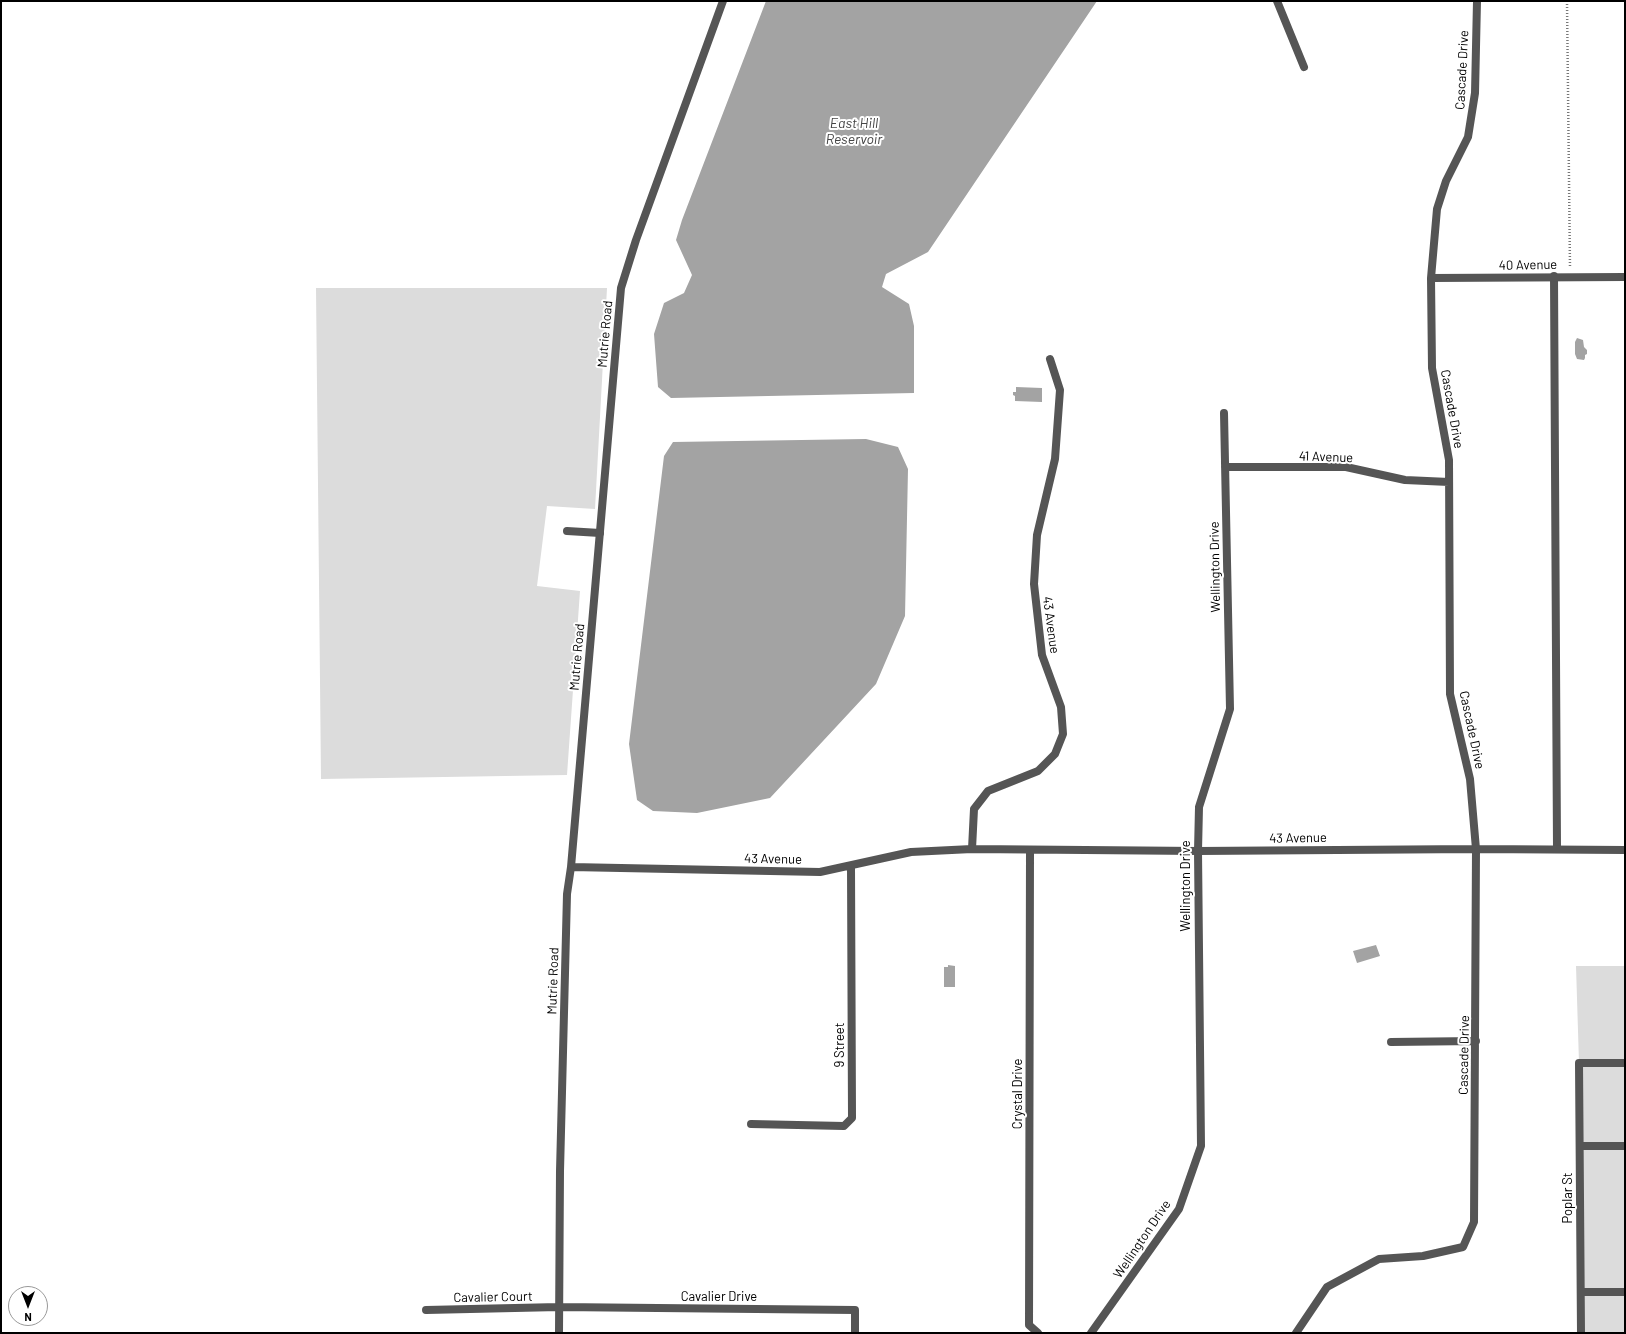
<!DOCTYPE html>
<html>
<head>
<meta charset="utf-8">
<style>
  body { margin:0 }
  #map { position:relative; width:1626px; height:1334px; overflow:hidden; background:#fff; font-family:Barlow,sans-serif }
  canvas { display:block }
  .frame { position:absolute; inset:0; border:2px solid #000; pointer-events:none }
  .north { position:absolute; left:8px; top:1286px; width:40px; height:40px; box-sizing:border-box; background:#fff; border:1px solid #999; border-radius:50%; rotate:180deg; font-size:11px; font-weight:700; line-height:16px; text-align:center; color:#000 }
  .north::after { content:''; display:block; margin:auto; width:14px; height:18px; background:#000; clip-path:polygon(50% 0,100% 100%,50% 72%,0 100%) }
</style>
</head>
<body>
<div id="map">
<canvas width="1626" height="1334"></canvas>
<div class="frame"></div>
<div class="north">N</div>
</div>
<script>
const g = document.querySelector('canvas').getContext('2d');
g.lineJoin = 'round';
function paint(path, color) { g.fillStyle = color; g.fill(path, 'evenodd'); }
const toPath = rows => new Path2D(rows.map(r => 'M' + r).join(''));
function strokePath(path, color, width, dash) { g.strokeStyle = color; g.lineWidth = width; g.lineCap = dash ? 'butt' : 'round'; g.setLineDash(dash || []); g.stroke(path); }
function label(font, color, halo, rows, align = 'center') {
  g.font = font + ' Barlow,sans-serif'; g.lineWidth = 4; g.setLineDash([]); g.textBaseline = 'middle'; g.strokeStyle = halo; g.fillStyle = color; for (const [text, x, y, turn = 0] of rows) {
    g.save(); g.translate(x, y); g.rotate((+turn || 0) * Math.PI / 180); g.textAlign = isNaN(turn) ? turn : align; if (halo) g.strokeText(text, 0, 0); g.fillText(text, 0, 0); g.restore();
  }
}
paint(toPath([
  [316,288,607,288,595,509,547,506,537,586,580,591,567,775,321,779],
  [1576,966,1625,966,1625,1333,1580,1333,1579,1063]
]), '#dcdcdc');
paint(toPath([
  [766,1,1097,1,928,252,886,274,882,287,909,304,914,326,914,393,671,398,658,387,654,334,664,303,684,293,692,275,676,240,682,220],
  [1577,338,1583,340,1584,347,1587,350,1587,354,1585,355,1585,358,1584,360,1577,359,1575,354,1575,342],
  [1016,387,1042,388,1042,402,1015,401,1015,396,1013,395,1013,392,1016,392],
  [866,439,898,447,908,469,905,616,876,684,770,798,697,813,653,811,637,800,629,744,664,456,673,442],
  [1376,945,1380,956,1357,963,1353,951],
  [948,965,955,966,955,987,944,987,944,967,948,967]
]), '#a3a3a3');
strokePath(toPath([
  [1567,1,1570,268]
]), '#777', 2.5, [1, 2]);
strokePath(toPath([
  [1554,276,1557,849],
  [567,531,600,533],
  [1580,1146,1625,1146],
  [1581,1292,1625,1292],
  [1581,1333,1579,1063,1625,1063]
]), '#555', 8);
strokePath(toPath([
  [1277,1,1304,67],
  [1431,278,1625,277],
  [1225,467,1346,467,1405,480,1449,482],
  [972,849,974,809,988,791,1038,771,1055,754,1063,734,1061,707,1042,655,1034,584,1037,535,1055,459,1060,390,1050,359],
  [1030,850,1029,1325,1038,1333],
  [571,867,820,872,911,852,972,849,1198,851,1476,849,1625,850],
  [1391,1042,1476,1041],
  [751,1124,844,1126,852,1118,851,866],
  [426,1310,559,1307,855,1310,855,1333],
  [559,1333,560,1171,567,894,571,867,621,288,636,240,723,1],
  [1091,1333,1179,1209,1201,1146,1198,851,1199,807,1230,709,1224,413],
  [1296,1333,1327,1287,1379,1259,1423,1256,1463,1247,1474,1222,1476,849,1470,779,1450,694,1449,460,1432,368,1431,278,1437,209,1446,181,1468,137,1475,93,1477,1]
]), '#555', 8);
label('13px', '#000', '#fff', [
  ["Cascade Drive",1462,70,-87],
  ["40 Avenue",1528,265,-1],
  ["Mutrie Road",605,334,-85],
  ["Cascade Drive",1452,409,80],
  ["41 Avenue",1326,457,2],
  ["Wellington Drive",1215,567,-91],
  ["43 Avenue",1051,625,82],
  ["Mutrie Road",577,657,-85],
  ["Cascade Drive",1472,730,78],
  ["43 Avenue",1298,838,-1],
  ["43 Avenue",773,859,1],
  ["Wellington Drive",1186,886,-90],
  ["Mutrie Road",553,981,-88],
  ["9 Street",840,1045,-90],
  ["Cascade Drive",1464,1055,-89],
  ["Crystal Drive",1018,1094,-90],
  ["Poplar St",1568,1198,-90],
  ["Wellington Drive",1142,1239,-56],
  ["Cavalier Court",493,1297,-1],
  ["Cavalier Drive",719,1297]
]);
label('italic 14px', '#444', '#fff', [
  ["East Hill",854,123],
  ["Reservoir",854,139]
]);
</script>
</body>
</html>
